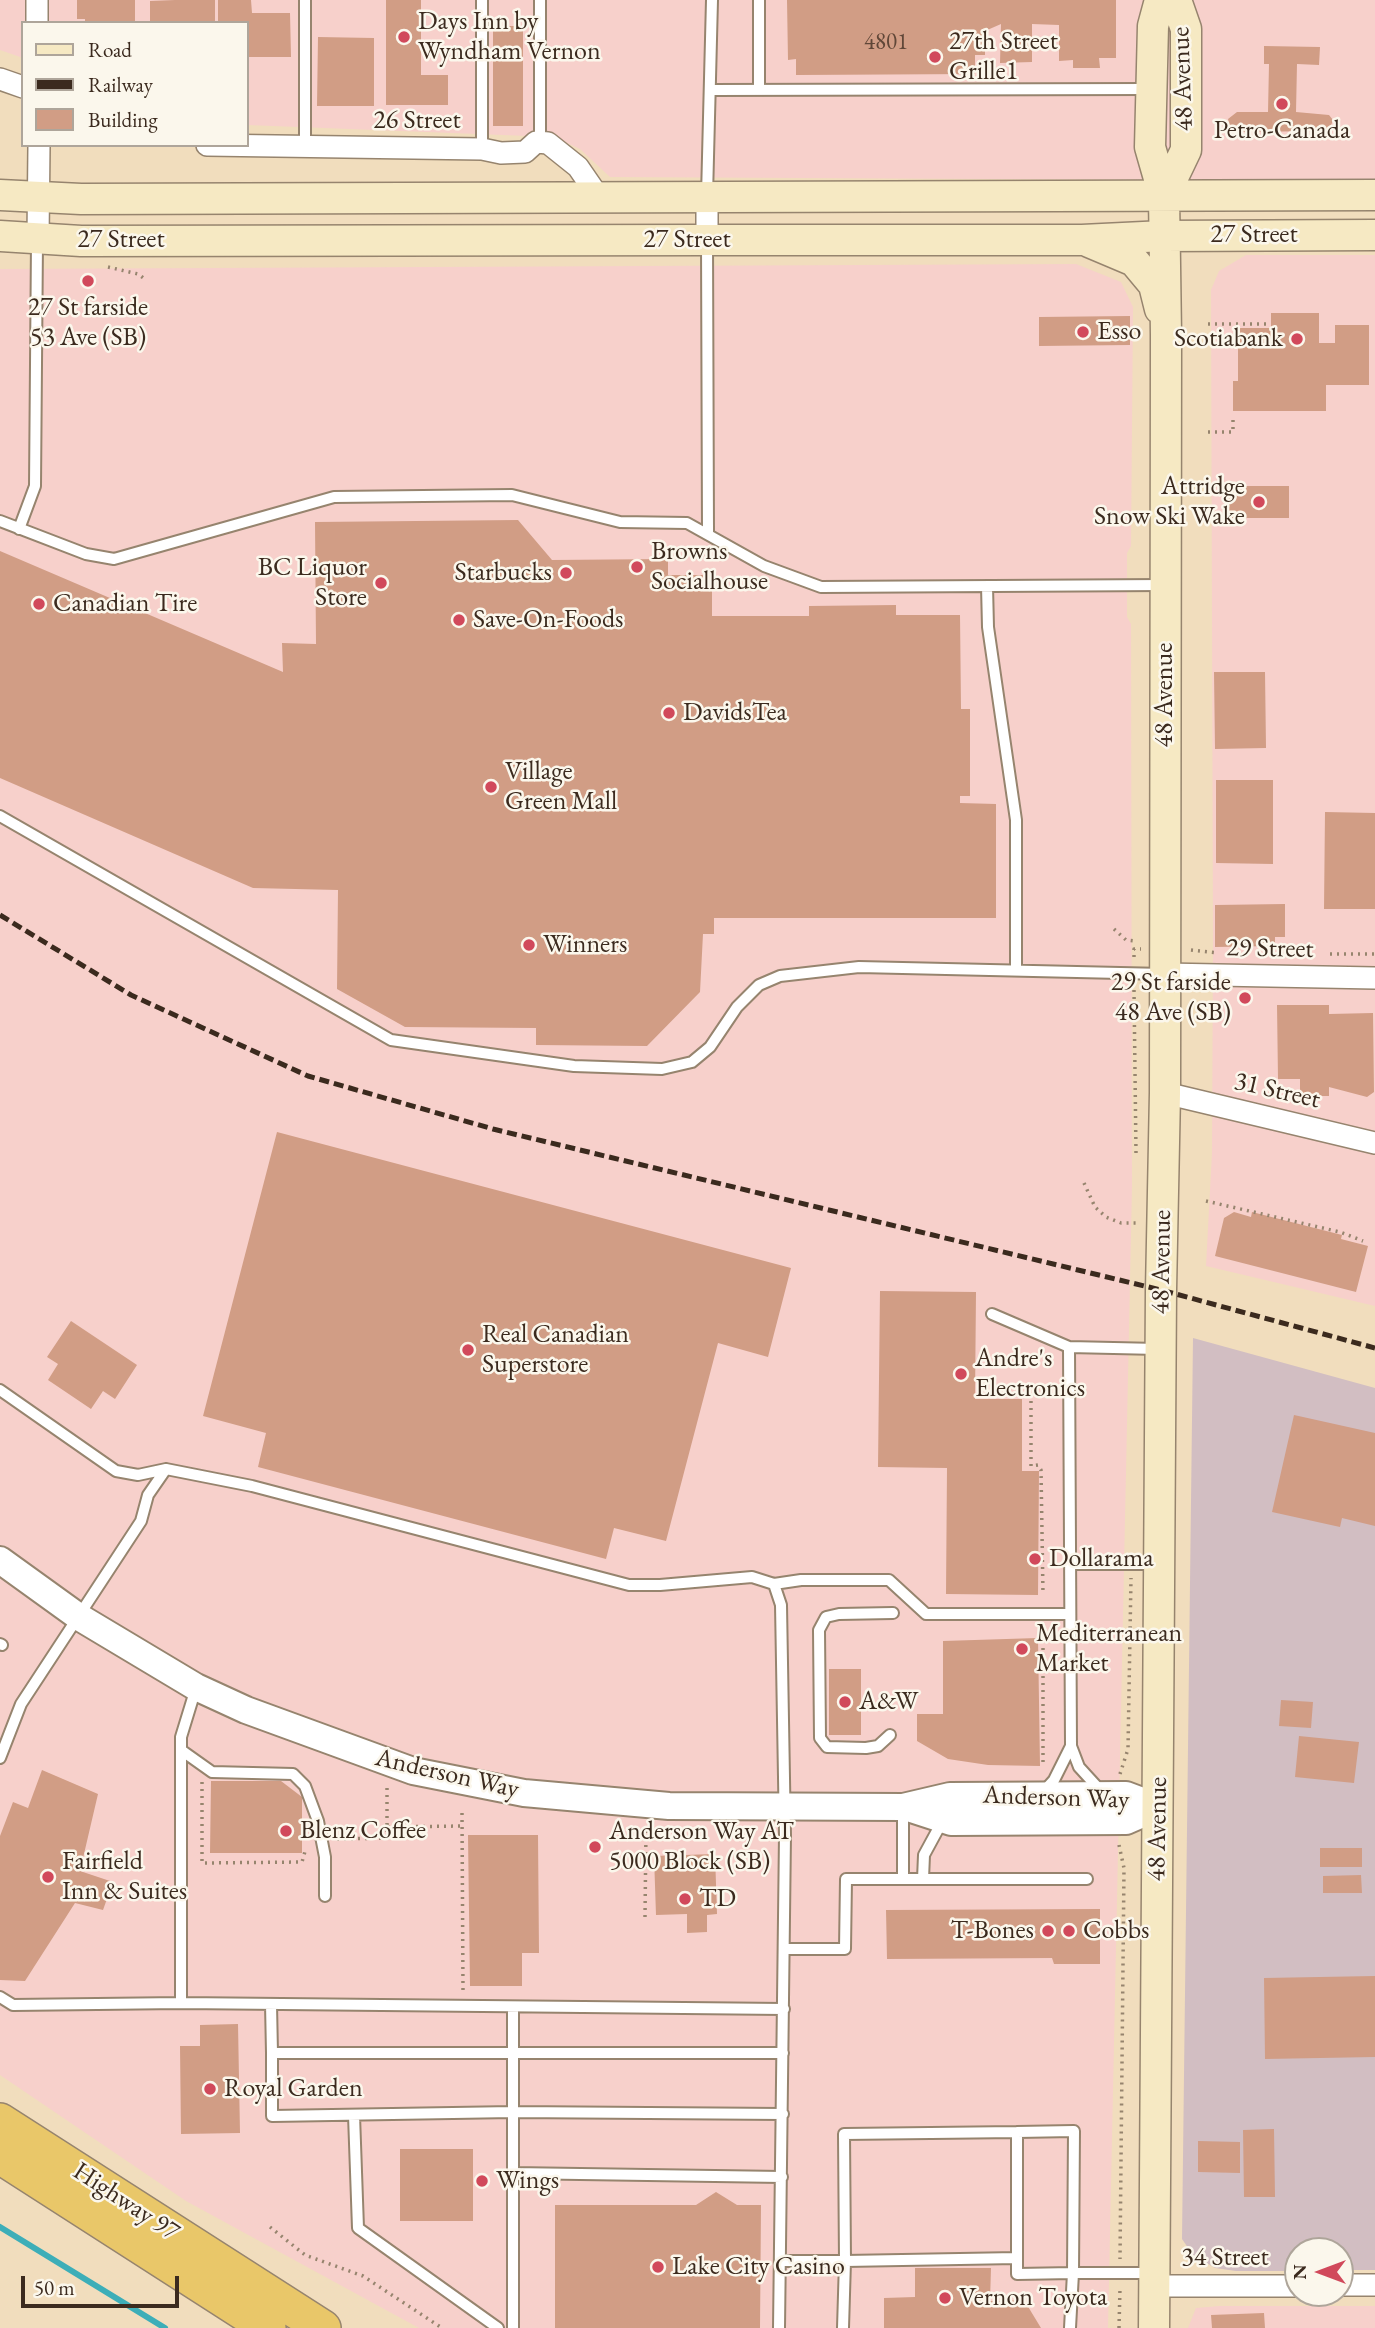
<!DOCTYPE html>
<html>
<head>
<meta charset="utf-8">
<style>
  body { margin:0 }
  #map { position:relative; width:1375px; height:2328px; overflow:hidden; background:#f1ddbd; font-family:"EB Garamond",serif }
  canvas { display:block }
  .legend { position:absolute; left:21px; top:21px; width:228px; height:126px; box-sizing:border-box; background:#fbf7ec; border:2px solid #aea59a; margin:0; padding:9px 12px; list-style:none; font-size:21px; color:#3b2a1e }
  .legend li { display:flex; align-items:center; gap:14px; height:35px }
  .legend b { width:35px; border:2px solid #aea59a }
  .north { position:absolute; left:1284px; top:2237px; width:70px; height:70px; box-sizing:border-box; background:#fbf7ec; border:2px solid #aea59a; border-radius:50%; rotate:270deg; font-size:19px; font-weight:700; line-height:28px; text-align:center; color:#3b2a1e }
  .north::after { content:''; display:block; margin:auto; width:24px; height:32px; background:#d1495b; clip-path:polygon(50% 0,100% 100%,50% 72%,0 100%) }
  .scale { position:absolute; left:21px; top:2276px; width:158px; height:32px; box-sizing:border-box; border:4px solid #3b2a1e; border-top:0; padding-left:9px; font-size:21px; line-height:24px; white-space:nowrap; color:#3b2a1e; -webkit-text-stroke:5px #fbf7ec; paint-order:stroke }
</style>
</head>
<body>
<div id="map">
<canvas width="1375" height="2328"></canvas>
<ul class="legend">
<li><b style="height:9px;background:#f6e9c3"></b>Road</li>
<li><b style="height:9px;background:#3b2a1e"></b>Railway</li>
<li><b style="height:19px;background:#d19d85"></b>Building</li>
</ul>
<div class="north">N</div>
<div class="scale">50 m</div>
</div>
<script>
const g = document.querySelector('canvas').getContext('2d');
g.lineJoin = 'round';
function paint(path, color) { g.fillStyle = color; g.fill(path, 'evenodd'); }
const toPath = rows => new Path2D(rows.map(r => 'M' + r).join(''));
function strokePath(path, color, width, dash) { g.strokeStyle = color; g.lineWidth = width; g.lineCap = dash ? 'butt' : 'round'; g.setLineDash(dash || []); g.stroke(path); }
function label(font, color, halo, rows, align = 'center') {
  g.font = font + ' "EB Garamond",serif'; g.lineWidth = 5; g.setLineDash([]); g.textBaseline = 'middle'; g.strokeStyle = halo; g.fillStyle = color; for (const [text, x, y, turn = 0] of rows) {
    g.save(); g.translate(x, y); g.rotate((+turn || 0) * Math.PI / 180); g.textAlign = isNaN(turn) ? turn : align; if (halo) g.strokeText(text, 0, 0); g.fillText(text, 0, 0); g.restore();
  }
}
paint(toPath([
  [0,0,1375,0,1375,181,610,177,580,149,554,137,247,125,247,23,23,23,23,58,0,50],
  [1246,255,1375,255,1375,1306,1206,1266,1212,1153,1213,943,1211,290,1219,271],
  [1076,264,1121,282,1133,307,1131,546,1127,553,1127,617,1131,624,1132,1186,1108,2328,419,2328,186,2201,0,2075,0,269],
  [1219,2306,1375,2306,1375,2328,1188,2328,1196,2308]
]), '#f7d0cb');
paint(toPath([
  [1193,1338,1375,1388,1375,2270,1340,2270,1340,2251,1298,2251,1298,2271,1236,2271,1215,2268,1193,2255,1182,2239]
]), '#d2bec2');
strokePath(toPath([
  [0,2227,165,2328]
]), '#3daeb8', 6);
paint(toPath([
  [77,0,135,0,135,23,85,23,85,19,77,19],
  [175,0,215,0,215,23,150,23,150,1],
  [218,0,251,0,252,13,290,13,291,57,247,57,247,23,218,23],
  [386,0,421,0,421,75,448,75,448,105,386,105],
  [787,0,1116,0,1116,58,1099,58,1100,68,1073,68,1073,60,1059,61,1059,25,1032,24,1032,62,1000,63,1001,24,985,31,985,55,975,55,975,74,796,75,796,59,788,60],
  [493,26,523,26,523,126,493,126],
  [318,37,374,38,374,106,317,106],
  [1264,46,1320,47,1319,65,1297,64,1296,112,1329,115,1333,120,1329,131,1231,132,1228,119,1237,112,1268,112,1269,64,1264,64],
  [1271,313,1319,313,1319,343,1335,343,1335,325,1369,325,1369,385,1326,385,1326,411,1233,411,1233,381,1238,381,1238,328,1271,328],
  [1130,316,1130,345,1039,346,1039,317],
  [1229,486,1289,486,1289,518,1229,518],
  [518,520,552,560,668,559,668,575,712,575,712,616,809,616,809,606,896,605,896,615,960,615,961,709,970,709,970,796,960,796,960,803,996,804,996,918,714,918,714,934,703,934,700,992,647,1046,536,1045,536,1028,405,1027,337,989,338,890,253,888,0,778,0,551,283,672,282,643,316,644,315,522],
  [1214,672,1265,672,1266,748,1215,749],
  [1216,780,1273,780,1273,864,1216,863],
  [1325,812,1375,813,1375,909,1324,909],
  [1285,904,1285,937,1275,937,1275,946,1215,947,1215,905],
  [1277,1005,1329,1005,1329,1014,1373,1013,1374,1092,1367,1097,1329,1087,1329,1096,1300,1096,1300,1079,1278,1079],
  [277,1132,791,1268,768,1357,718,1343,666,1541,614,1528,606,1559,258,1467,266,1433,203,1416],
  [1234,1212,1251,1217,1252,1212,1342,1235,1341,1239,1368,1246,1356,1292,1215,1256,1224,1218],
  [880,1291,976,1292,975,1399,1022,1399,1022,1471,1039,1471,1038,1595,946,1594,947,1468,878,1467],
  [71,1321,137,1365,115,1399,103,1391,91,1409,48,1380,58,1364,47,1357],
  [1294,1415,1375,1433,1375,1526,1342,1518,1340,1527,1272,1512],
  [1038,1638,1040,1766,988,1765,948,1759,917,1741,917,1714,943,1714,943,1641],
  [829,1669,861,1669,861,1735,829,1735],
  [1281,1700,1313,1702,1311,1728,1279,1726],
  [1299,1736,1359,1742,1354,1783,1295,1777],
  [42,1770,98,1794,80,1871,113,1882,103,1910,75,1903,25,1981,0,1980,0,1836,13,1802,28,1808],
  [211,1781,281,1781,302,1797,302,1853,210,1853],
  [468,1835,538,1835,539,1953,522,1953,522,1986,470,1986],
  [1320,1848,1362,1848,1362,1867,1320,1867],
  [715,1854,717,1914,707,1915,707,1932,687,1933,687,1914,656,1915,654,1856],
  [1361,1875,1362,1893,1323,1893,1323,1876],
  [1100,1909,1100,1964,1054,1964,1052,1958,887,1959,886,1910],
  [1375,1976,1375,2057,1265,2059,1264,1978],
  [238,2024,240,2133,181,2134,180,2046,200,2046,200,2025],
  [1274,2129,1275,2197,1244,2197,1243,2130],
  [1198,2141,1240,2142,1240,2173,1198,2172],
  [400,2149,473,2149,473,2221,400,2221],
  [716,2192,737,2205,761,2205,760,2328,555,2328,555,2205,696,2205],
  [915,2268,991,2268,990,2301,1024,2300,1041,2328,884,2328,884,2298,915,2297],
  [1264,2313,1265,2328,1212,2328,1211,2315]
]), '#d19d85');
const service = toPath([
  [540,0,540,142],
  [759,0,759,90],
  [712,90,1149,89],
  [305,148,305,0],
  [482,149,482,0],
  [707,196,712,0],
  [707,241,708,532],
  [0,521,86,554,114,559,334,497,512,495,620,522,687,523,764,566,821,587,1164,585],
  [19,529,35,486,37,241],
  [987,586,988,627,1016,820,1016,970],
  [0,816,391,1040,574,1066,662,1069,692,1062,710,1047,737,1007,759,985,780,976,859,967,1164,974],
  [992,1314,1069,1347,1158,1349],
  [1069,1347,1071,1746,1079,1767,1100,1790],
  [0,1390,116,1471,138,1475,166,1469],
  [1069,1564,1158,1564],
  [774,1584,801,1580,889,1580,926,1614,1069,1614],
  [0,1644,2,1645],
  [196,1688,181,1737,181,2003,784,2009],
  [890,1735,878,1746,866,1748,827,1747,820,1738,819,1630,826,1617,839,1614,893,1613],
  [181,1750,212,1772,293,1774,305,1786,318,1821,325,1857,325,1896],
  [0,1758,21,1704,141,1521,148,1495,166,1469,252,1486,629,1585,660,1585,752,1577,774,1584,781,1605,785,1835,779,2328],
  [1044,1791,1054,1780,1071,1746],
  [903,1808,903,1879],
  [923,1879,924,1855,943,1820],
  [785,1949,845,1949,846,1879,1087,1879],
  [0,1997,13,2005,181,2003],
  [271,2004,272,2053,783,2053],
  [513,2007,513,2173,782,2177],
  [272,2053,272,2116,513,2112,783,2114],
  [354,2115,358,2228,498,2328],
  [1017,2132,1074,2131,1073,2273,1017,2274,1017,2132,844,2134,845,2261,1017,2258],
  [513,2173,513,2328],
  [780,2261,845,2261,843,2328],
  [1070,2328,1073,2273,1151,2273]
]);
const minor = toPath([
  [37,23,37,0],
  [0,79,23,87],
  [207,145,482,149,501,153,525,152,536,142,548,143,578,167,598,196],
  [707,198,707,240],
  [38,239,39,145],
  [1165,974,1375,978],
  [1165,1093,1375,1143],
  [1340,2285,1375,2285],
  [1153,2286,1298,2286]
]);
const tertiary = toPath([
  [0,1560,79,1617,196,1687,246,1710,413,1771,524,1793,669,1806,903,1807,950,1796,1126,1795,1158,1807],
  [905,1807,951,1822,1126,1821,1158,1807]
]);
const secondary = toPath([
  [0,195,81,199,1375,195],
  [1164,196,1186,150,1186,29,1176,0],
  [0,236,81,241,707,240,1082,240,1164,236,1375,235],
  [1089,242,1134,261,1154,285,1160,309],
  [1154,2328,1161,1290,1165,1093,1166,335,1164,196,1150,147,1153,26,1160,0]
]);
const trunk = toPath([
  [0,2121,323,2328],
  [0,2156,268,2328]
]);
strokePath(service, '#96846e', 14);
strokePath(minor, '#96846e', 24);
strokePath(tertiary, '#96846e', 30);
strokePath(secondary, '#96846e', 33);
strokePath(trunk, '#96846e', 38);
strokePath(toPath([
  [108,267,138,274,146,280],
  [1208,324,1267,324],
  [1208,432,1233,432,1233,417],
  [1114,929,1126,940,1134,941],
  [1191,950,1218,953],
  [1330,954,1375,954],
  [1134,957,1134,949,1141,949],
  [1134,990,1136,1153],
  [1084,1183,1095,1207,1106,1217,1121,1223,1137,1223],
  [1206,1201,1340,1232,1363,1241],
  [1031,1401,1031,1466,1038,1465,1041,1470,1043,1595],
  [1043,1634,1043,1763],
  [1120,1774,1128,1749,1131,1578],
  [202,1782,202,1863,302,1862,306,1848],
  [462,1813,463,1990],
  [388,1827,462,1826],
  [337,1839,387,1838,387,1788],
  [1119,1845,1124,1868,1120,2259],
  [645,1917,646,1830],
  [270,2227,305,2255,363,2276,442,2328],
  [1119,2328,1120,2288]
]), '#96846e', 3.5, [2, 5]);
strokePath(service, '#fff', 10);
strokePath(minor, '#fff', 21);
strokePath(tertiary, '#fff', 26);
strokePath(secondary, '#f6e9c3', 30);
strokePath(trunk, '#e9c769', 35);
strokePath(toPath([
  [0,915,131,995,308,1076,493,1129,1161,1290,1375,1348]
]), '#3b2a1e', 5, [10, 5]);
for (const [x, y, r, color] of [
  [404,37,7,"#d1495b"],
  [935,57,7,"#d1495b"],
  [1282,104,7,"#d1495b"],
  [88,281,7,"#d1495b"],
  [1083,332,7,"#d1495b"],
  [1297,339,7,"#d1495b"],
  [1259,502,7,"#d1495b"],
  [637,567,7,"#d1495b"],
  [566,573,7,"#d1495b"],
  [381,583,7,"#d1495b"],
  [39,604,7,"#d1495b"],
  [459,620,7,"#d1495b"],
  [669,713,7,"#d1495b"],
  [491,787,7,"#d1495b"],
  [529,945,7,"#d1495b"],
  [1245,998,7,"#d1495b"],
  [468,1350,7,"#d1495b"],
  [961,1374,7,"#d1495b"],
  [1035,1559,7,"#d1495b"],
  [1022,1649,7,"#d1495b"],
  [845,1702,7,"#d1495b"],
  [286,1831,7,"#d1495b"],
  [595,1847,7,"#d1495b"],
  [48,1877,7,"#d1495b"],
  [685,1899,7,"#d1495b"],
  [1048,1931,7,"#d1495b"],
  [1069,1931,7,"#d1495b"],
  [210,2089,7,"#d1495b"],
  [482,2181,7,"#d1495b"],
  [658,2267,7,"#d1495b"],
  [945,2298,7,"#d1495b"]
]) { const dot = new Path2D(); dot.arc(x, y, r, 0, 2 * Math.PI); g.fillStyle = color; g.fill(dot); strokePath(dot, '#fbf7ec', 2.5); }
label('23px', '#604738', null, [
  ["4801",886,43]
]);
label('26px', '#3b2a1e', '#fbf7ec', [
  ["Days Inn by",418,22],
  ["Wyndham Vernon",418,52],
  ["27th Street",949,42],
  ["Grille1",949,72],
  ["Petro-Canada",1282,131,"center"],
  ["27 St farside",88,308,"center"],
  ["53 Ave (SB)",88,338,"center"],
  ["Esso",1097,332],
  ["Scotiabank",1283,339,"right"],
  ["Attridge",1245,487,"right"],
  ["Snow Ski Wake",1245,517,"right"],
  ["Browns",651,552],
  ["Socialhouse",651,582],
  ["BC Liquor",367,568,"right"],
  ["Store",367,598,"right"],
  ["Starbucks",552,573,"right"],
  ["Canadian Tire",53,604],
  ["Save-On-Foods",473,620],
  ["DavidsTea",683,713],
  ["Village",505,772],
  ["Green Mall",505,802],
  ["Winners",543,945],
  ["29 St farside",1231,983,"right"],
  ["48 Ave (SB)",1231,1013,"right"],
  ["Real Canadian",482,1335],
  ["Superstore",482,1365],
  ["Andre's",975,1359],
  ["Electronics",975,1389],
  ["Dollarama",1049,1559],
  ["Mediterranean",1036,1634],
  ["Market",1036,1664],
  ["A&W",859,1702],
  ["Blenz Coffee",300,1831],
  ["Anderson Way AT",609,1832],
  ["5000 Block (SB)",609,1862],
  ["Fairfield",62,1862],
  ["Inn & Suites",62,1892],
  ["TD",699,1899],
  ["T-Bones",1034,1931,"right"],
  ["Cobbs",1083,1931],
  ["Royal Garden",224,2089],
  ["Wings",496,2181],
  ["Lake City Casino",672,2267],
  ["Vernon Toyota",959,2298]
], 'left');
label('26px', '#3b2a1e', '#fbf7ec', [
  ["48 Avenue",1183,79,-92],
  ["26 Street",417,121],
  ["27 Street",1254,235],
  ["27 Street",121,240],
  ["27 Street",687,240],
  ["48 Avenue",1165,695,-90],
  ["29 Street",1270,949,1],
  ["31 Street",1277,1091,13],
  ["48 Avenue",1162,1262,-89],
  ["Anderson Way",447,1774,13],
  ["Anderson Way",1056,1798,2],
  ["48 Avenue",1158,1829,-89],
  ["Highway 97",126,2202,33],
  ["34 Street",1225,2258]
]);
</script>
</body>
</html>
